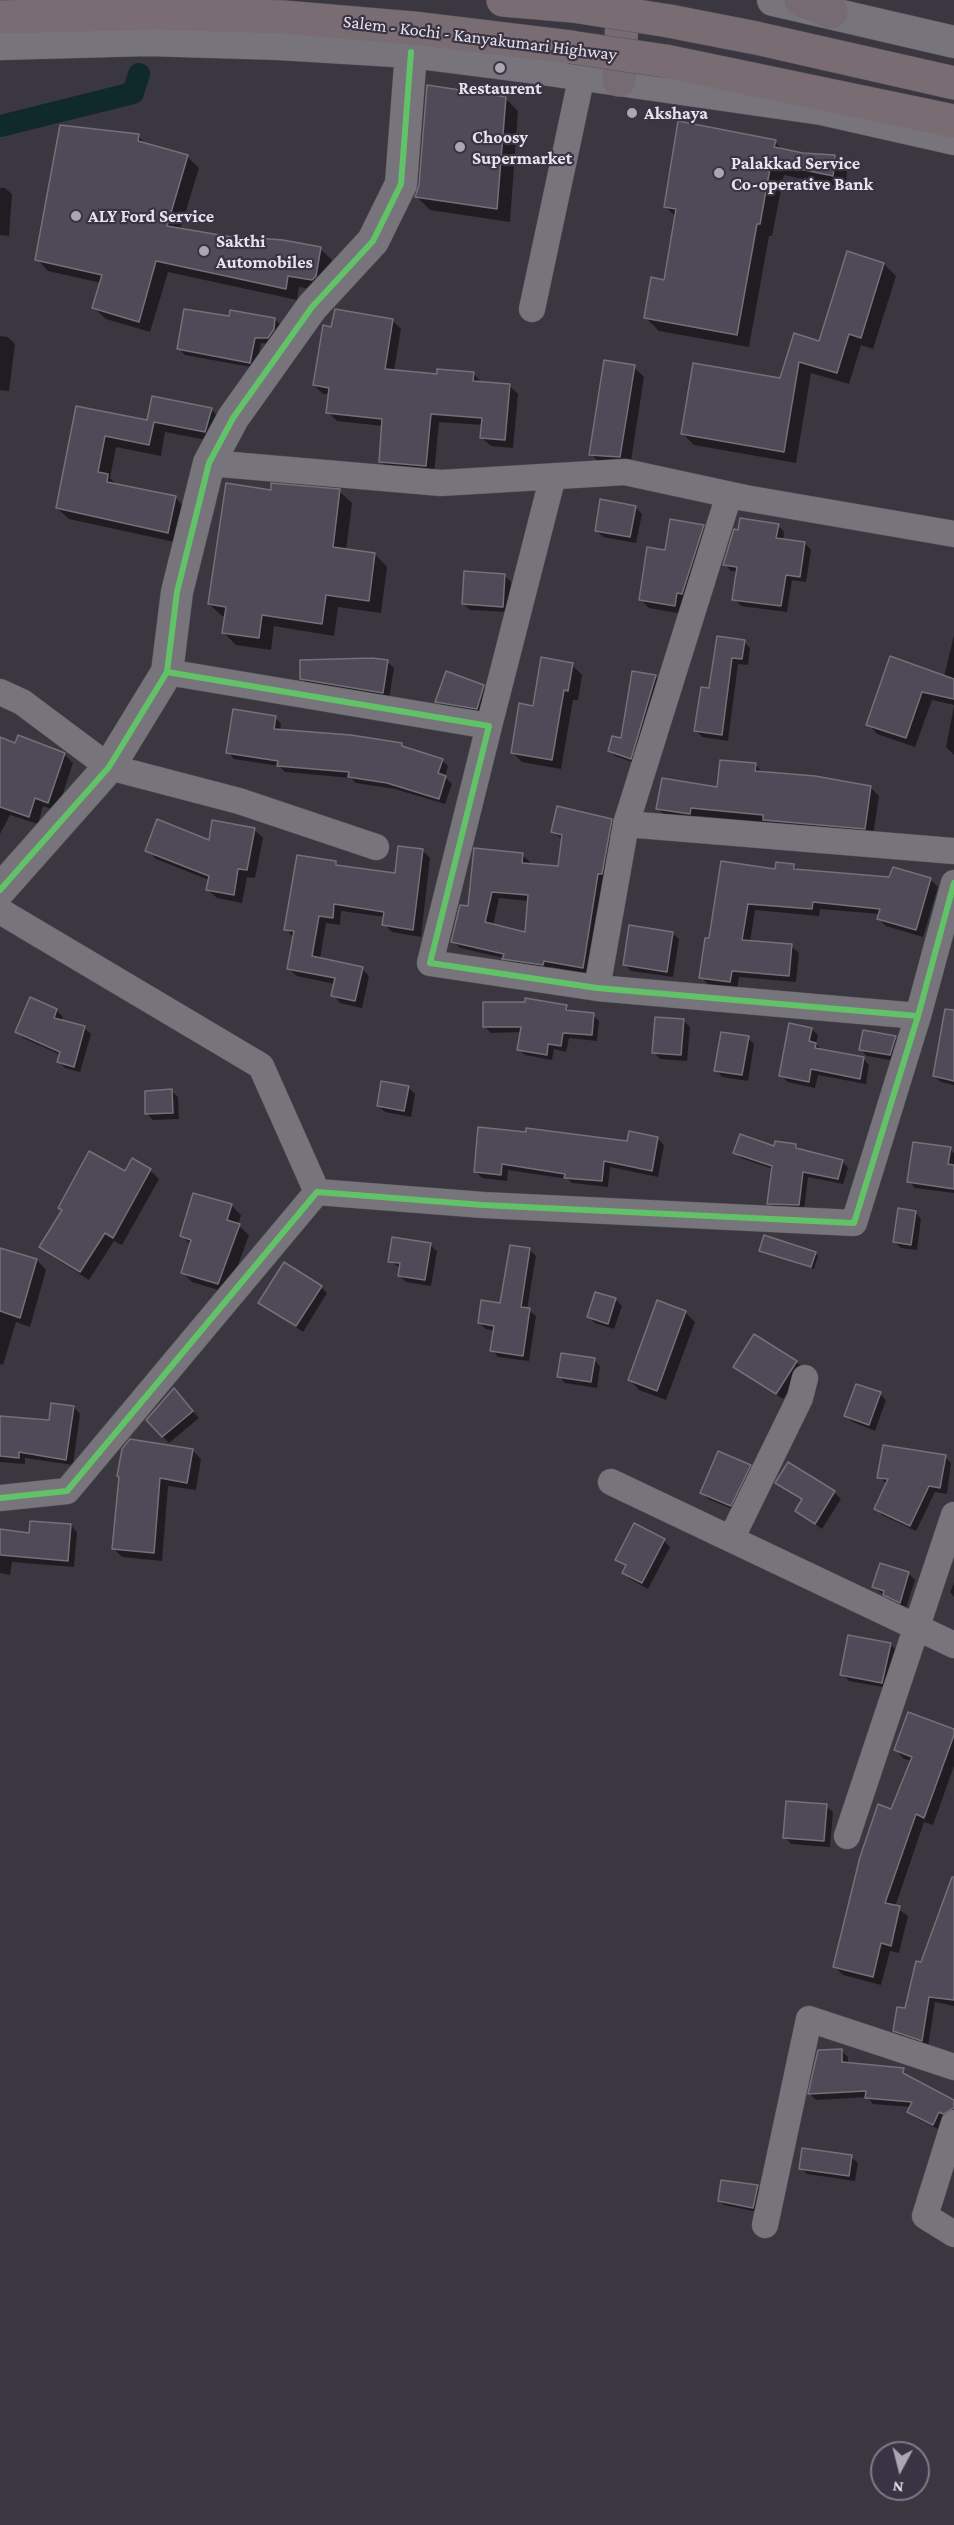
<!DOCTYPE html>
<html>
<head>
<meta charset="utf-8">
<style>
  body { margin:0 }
  #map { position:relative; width:954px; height:2525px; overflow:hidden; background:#3b3740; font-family:"Crimson Pro",serif }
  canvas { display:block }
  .north { position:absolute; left:870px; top:2441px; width:60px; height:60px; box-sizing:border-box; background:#3a3344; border:2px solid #7f7988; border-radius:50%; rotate:187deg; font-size:16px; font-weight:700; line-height:24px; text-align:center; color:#e6e3ed }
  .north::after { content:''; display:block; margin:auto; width:21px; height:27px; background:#aaa7b0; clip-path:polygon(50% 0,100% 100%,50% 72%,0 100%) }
</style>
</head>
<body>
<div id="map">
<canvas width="954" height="2525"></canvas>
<div class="north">N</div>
</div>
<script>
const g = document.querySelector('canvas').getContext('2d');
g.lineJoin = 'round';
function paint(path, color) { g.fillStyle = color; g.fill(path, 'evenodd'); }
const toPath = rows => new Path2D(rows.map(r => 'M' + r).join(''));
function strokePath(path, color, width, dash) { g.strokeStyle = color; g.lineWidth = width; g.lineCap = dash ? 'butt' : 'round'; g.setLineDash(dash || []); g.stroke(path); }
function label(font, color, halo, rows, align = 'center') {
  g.font = font + ' "Crimson Pro",serif'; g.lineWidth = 4.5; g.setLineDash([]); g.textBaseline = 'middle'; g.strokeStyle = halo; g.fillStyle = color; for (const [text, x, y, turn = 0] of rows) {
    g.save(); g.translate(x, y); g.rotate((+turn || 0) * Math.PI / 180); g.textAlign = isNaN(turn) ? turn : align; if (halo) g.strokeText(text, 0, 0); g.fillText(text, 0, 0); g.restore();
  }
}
paint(toPath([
  [505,98,518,111,510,222,430,210,417,197,420,186],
  [138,136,147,145,187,156,199,168,180,230,256,243,320,249,332,260,327,288,324,291,299,287,297,300,168,272,150,332,106,319,94,308,101,283,48,271,37,259],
  [775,142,783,150,835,157,847,170,846,188,784,175,772,236,769,236,749,347,659,331,646,318,665,281,676,217,665,206],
  [0,188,5,188,12,194,9,236,0,235],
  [848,253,884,264,896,276,873,349,861,345,849,384,811,373,796,463,694,445,682,433,781,380,795,335,820,343],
  [230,318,274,319,281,325,274,344,261,343,256,368,185,355,178,348],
  [392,320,401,329,394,371,438,375,473,373,482,383,509,385,518,394,513,448,491,446,482,438,483,425,439,422,434,474,389,470,380,461,383,426,337,421,328,412,330,394,323,394,314,385,333,328],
  [0,336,8,337,15,344,9,391,0,390],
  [634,367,644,377,630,467,601,464,591,454],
  [77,408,148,422,211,409,222,421,217,442,165,432,161,456,116,447,110,478,118,486,175,497,186,509,179,543,69,519,57,508],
  [339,491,352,503,346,550,375,554,387,567,381,613,338,607,334,636,274,626,271,650,236,645,223,632,226,617,222,616,209,604,272,492],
  [635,507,642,514,636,543,603,537,596,530],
  [778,525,784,532,783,540,805,543,811,550,806,582,792,580,787,612,741,606,734,599,738,572,731,571,725,564],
  [703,526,712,535,684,614,649,608,640,599,667,552],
  [504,575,511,582,509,612,470,610,463,603],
  [954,635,954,705,932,700,915,747,877,734,868,724,944,677],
  [718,638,744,642,750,648,748,665,738,664,728,741,702,737,696,731,710,689],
  [387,662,394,668,389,699,308,685,302,678],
  [572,665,582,675,578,700,573,700,561,769,522,762,512,752,534,707],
  [655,676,660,681,635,763,615,756,610,751,622,740],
  [483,686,490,692,483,714,443,708,437,701],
  [954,706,954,755,946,747],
  [275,717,281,724,280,731,401,744,406,749,442,760,448,766,445,777,452,784,445,804,395,789,356,783,351,778,285,772,279,766,234,759,228,752],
  [0,738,16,745,64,754,73,763,57,811,43,806,38,824,10,815,0,834],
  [755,764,764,774,870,787,879,796,873,836,773,828,767,823,699,816,698,822,666,817,658,808,719,789],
  [611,820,618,828,590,974,551,967,550,971,511,965,504,958,460,948,453,941,469,908,522,855,530,862,529,865,560,867,563,840,553,832],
  [499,898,529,901,526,934,493,926],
  [254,829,263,838,255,878,247,877,242,903,217,898,208,890,209,880,156,859,147,850,210,842],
  [422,850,430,858,421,937,392,932,384,924,385,917,341,911,340,925,326,923,320,959,362,969,369,976,362,1008,340,1003,333,995,335,984,297,976,289,969,293,937,286,929,336,863,340,867,396,875],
  [794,865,799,871,891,879,931,880,938,887,923,937,886,926,879,919,880,914,820,909,819,916,755,910,750,942,791,946,799,953,796,982,739,977,737,989,708,984,701,977,710,940,777,871],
  [672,933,679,939,673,977,631,971,624,964],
  [31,999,57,1011,63,1017,61,1021,84,1028,91,1034,80,1072,65,1068,59,1062,61,1055,23,1038,17,1031],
  [566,1006,572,1012,593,1015,599,1021,597,1041,569,1038,566,1052,554,1049,552,1060,525,1055,518,1049,521,1032,491,1033,485,1027],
  [954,1011,954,1085,941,1082,934,1076],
  [684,1021,690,1027,687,1061,660,1059,654,1052],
  [811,1029,818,1035,816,1044,822,1050,863,1058,869,1065,866,1084,818,1075,815,1088,788,1082,781,1076],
  [895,1037,902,1044,896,1061,867,1056,861,1050],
  [748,1038,754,1044,748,1081,722,1077,716,1070],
  [408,1087,415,1094,411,1117,385,1112,378,1106],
  [171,1091,178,1097,179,1119,153,1120,147,1114],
  [527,1133,628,1143,657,1138,664,1145,658,1177,610,1167,608,1187,572,1183,568,1179,508,1170,507,1181,482,1178,476,1172],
  [796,1145,801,1150,843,1162,848,1168,843,1184,808,1177,804,1210,775,1209,769,1203,773,1169,741,1158,735,1152],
  [950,1149,954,1153,954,1193,915,1188,909,1181],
  [150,1170,159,1179,122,1245,114,1241,89,1280,50,1255,41,1247,126,1173],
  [231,1205,241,1215,238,1225,249,1235,228,1293,192,1282,182,1272,191,1245,182,1236],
  [915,1212,921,1219,917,1250,901,1248,894,1241],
  [430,1245,437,1251,431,1286,406,1282,399,1275,400,1268,390,1261],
  [529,1249,536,1256,527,1309,536,1316,529,1361,498,1357,492,1350,495,1331,486,1329,479,1323,501,1305],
  [0,1250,37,1260,46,1270,30,1327,16,1322,3,1365,0,1364],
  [761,1250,815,1253,818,1256,814,1269],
  [321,1287,327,1293,303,1332,260,1303],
  [615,1299,622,1306,614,1329,595,1323,589,1317],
  [685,1312,695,1322,666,1400,639,1390,630,1380],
  [594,1360,600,1366,597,1388,565,1383,559,1376],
  [796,1362,803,1368,783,1399,735,1367],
  [880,1394,886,1400,875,1431,853,1422,846,1416],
  [180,1397,199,1418,169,1443,148,1420],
  [74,1407,80,1414,73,1465,25,1458,25,1464,0,1462,0,1418,50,1422],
  [192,1450,201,1459,196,1490,168,1486,162,1561,122,1557,113,1548,120,1477],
  [945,1457,951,1463,947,1494,935,1492,916,1531,882,1515,875,1508,887,1484,879,1477],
  [788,1465,834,1492,841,1499,822,1529,797,1511,803,1501,777,1483],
  [750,1466,756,1473,737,1511,708,1499,702,1492],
  [71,1525,77,1532,74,1567,12,1562,10,1575,0,1573,0,1530,30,1535],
  [664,1541,670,1547,648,1589,630,1579,624,1573,627,1567,617,1559],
  [908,1573,915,1580,906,1608,891,1601,874,1587],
  [954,1583,954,1597,950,1592],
  [890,1644,897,1651,888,1688,849,1681,842,1674],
  [954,1731,954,1766,933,1825,924,1822,895,1907,908,1916,899,1953,890,1951,881,1985,843,1975,834,1966,912,1761,904,1759,896,1750],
  [826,1806,833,1812,830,1847,791,1844,785,1837],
  [954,1914,954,2006,935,2002,928,2046,901,2037,895,2031,906,2009,921,1964],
  [841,2051,848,2057,848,2064,903,2070,909,2078,954,2101,954,2117,940,2130,916,2118,909,2111,911,2107,873,2104,867,2097,816,2100,810,2094],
  [851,2157,858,2163,855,2181,807,2174,800,2168],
  [757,2187,762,2192,758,2212,724,2205,719,2200]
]), '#0007');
strokePath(toPath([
  [0,126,133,93,139,74]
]), '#10292a', 22);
const building = toPath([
  [427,85,506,97,497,209,415,197,419,185,427,85],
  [678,121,776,140,774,147,803,153,835,155,833,176,771,163,760,224,757,224,737,335,644,318,651,277,664,280,676,209,664,207,678,121],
  [60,125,139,134,138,141,188,155,167,226,255,241,255,238,283,240,321,247,316,276,312,280,288,276,286,289,156,261,139,322,92,308,102,275,35,260,60,125],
  [847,251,884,263,861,338,849,334,837,373,799,362,784,452,681,434,693,363,780,378,794,333,819,341,847,251],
  [184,309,229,316,230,310,275,318,274,329,268,338,255,338,250,363,177,349,184,309],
  [335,309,393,319,385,369,437,374,437,369,474,372,473,381,510,384,505,440,480,438,482,418,431,414,426,466,379,462,382,419,326,413,329,388,313,385,323,325,331,327,335,309],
  [604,360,635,365,620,457,589,455,604,360],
  [152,396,212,408,205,432,154,422,149,445,105,436,98,472,108,474,107,482,176,496,168,533,56,508,76,406,147,420,152,396],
  [226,483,271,490,271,483,340,489,333,547,375,553,369,601,326,595,322,624,262,615,259,638,222,633,226,607,208,604,226,483],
  [600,499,636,506,630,537,595,531,600,499],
  [740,518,779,524,776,538,805,542,800,577,786,575,781,606,732,600,737,567,723,565,734,529,738,530,740,518],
  [670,519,704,525,682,594,677,593,675,606,639,600,647,547,665,550,670,519],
  [464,571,505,574,503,607,462,604,464,571],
  [717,636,745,640,742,659,732,658,722,735,694,731,701,687,709,688,717,636],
  [890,656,954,679,954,699,922,692,906,738,866,725,890,656],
  [541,657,573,663,568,691,564,690,552,760,511,753,519,703,533,706,541,657],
  [372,658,388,660,383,693,300,679,300,660,372,658],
  [446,671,484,685,477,709,435,702,446,671],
  [632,671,656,675,631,759,608,751,612,736,621,738,632,671],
  [233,709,276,716,274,729,351,735,402,743,402,746,443,759,438,773,446,776,439,799,387,783,348,777,349,772,277,766,278,761,226,753,233,709],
  [18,735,65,753,48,803,35,798,29,817,0,807,0,737,15,743,18,735],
  [720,760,756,763,755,771,815,776,871,786,865,829,763,820,763,815,691,808,690,814,656,809,662,778,717,787,720,760],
  [557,806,612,819,602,874,598,874,583,968,544,961,543,965,502,959,504,954,451,942,460,905,468,906,474,848,523,853,522,863,558,866,562,835,551,832,557,806],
  [492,892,528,895,525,932,485,922,492,892],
  [157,819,209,840,212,820,255,828,247,870,238,869,234,895,206,890,209,876,145,851,157,819],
  [398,846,423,849,413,930,382,925,384,912,334,904,333,918,319,916,312,956,363,967,355,1001,331,996,335,978,287,969,294,931,284,930,297,855,336,861,336,865,395,873,398,846],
  [721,861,775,869,776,862,794,864,794,869,889,877,893,867,931,878,916,930,877,919,880,909,813,902,812,909,748,904,742,940,792,944,789,976,732,971,730,982,699,978,705,938,709,938,721,861],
  [629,925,673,932,667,972,623,965,629,925],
  [30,997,57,1009,54,1018,85,1026,74,1067,57,1062,60,1052,15,1032,30,997],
  [525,998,567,1005,566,1010,594,1013,592,1035,563,1033,561,1046,548,1044,547,1055,517,1050,521,1027,483,1027,483,1002,525,1002,525,998],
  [945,1009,954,1010,954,1081,933,1076,945,1009],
  [655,1017,684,1019,681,1055,652,1053,655,1017],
  [789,1023,812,1028,809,1041,816,1043,815,1048,864,1057,860,1079,811,1069,809,1082,779,1076,789,1023],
  [863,1030,896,1036,890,1055,859,1050,863,1030],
  [721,1032,749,1036,742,1075,714,1071,721,1032],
  [381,1081,409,1086,404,1111,377,1106,381,1081],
  [172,1089,173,1113,145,1114,145,1091,172,1089],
  [478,1127,526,1132,526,1128,627,1141,629,1131,658,1137,652,1171,604,1161,602,1181,564,1178,565,1174,502,1164,501,1175,474,1172,478,1127],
  [740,1134,774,1146,775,1141,796,1144,796,1148,843,1160,838,1179,803,1172,799,1205,767,1204,772,1166,733,1153,740,1134],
  [913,1142,951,1147,948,1164,954,1165,954,1189,907,1182,913,1142],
  [89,1151,125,1171,132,1158,151,1169,113,1238,105,1233,80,1272,39,1247,62,1210,58,1208,89,1151],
  [193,1193,232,1204,227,1220,240,1224,218,1284,181,1273,191,1240,180,1236,193,1193],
  [898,1208,916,1211,911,1245,893,1242,898,1208],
  [764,1235,816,1252,811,1267,759,1251,764,1235],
  [392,1237,431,1243,425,1280,398,1276,400,1263,388,1262,392,1237],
  [510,1245,530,1248,521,1307,530,1308,523,1356,490,1351,494,1326,478,1323,481,1300,500,1303,510,1245],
  [0,1248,37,1259,20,1318,0,1311,0,1248],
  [284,1262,322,1286,296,1326,258,1303,284,1262],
  [595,1292,616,1298,608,1324,587,1317,595,1292],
  [657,1300,686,1311,657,1391,628,1380,657,1300],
  [754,1334,797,1361,776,1394,733,1367,754,1334],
  [561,1353,595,1358,591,1382,557,1377,561,1353],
  [856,1384,881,1392,869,1425,844,1416,856,1384],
  [174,1388,193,1411,162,1437,146,1420,174,1388],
  [51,1403,74,1406,66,1460,19,1452,19,1458,0,1456,0,1416,49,1420,51,1403],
  [130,1439,193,1449,187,1483,160,1478,154,1553,112,1549,119,1477,117,1476,122,1449,130,1439],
  [883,1445,946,1455,940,1488,929,1486,910,1526,874,1509,888,1479,877,1478,883,1445],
  [718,1451,751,1465,731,1506,700,1493,718,1451],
  [788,1462,835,1491,815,1524,795,1511,802,1499,775,1483,788,1462],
  [30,1521,71,1524,68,1561,0,1555,0,1529,29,1533,30,1521],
  [634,1523,665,1539,642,1583,622,1573,626,1565,615,1560,634,1523],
  [880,1563,909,1572,900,1603,883,1595,884,1591,872,1587,880,1563],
  [848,1635,891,1643,882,1683,840,1675,848,1635],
  [908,1712,954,1729,954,1735,924,1818,916,1814,885,1903,900,1906,891,1946,881,1943,873,1977,833,1967,860,1857,878,1804,891,1809,912,1757,894,1750,908,1712],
  [786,1801,827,1804,824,1841,783,1838,786,1801],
  [952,1877,954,1877,954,2000,929,1997,922,2041,893,2031,897,2007,905,2008,916,1961,921,1962,952,1877],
  [842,2049,842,2062,904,2068,903,2073,954,2100,954,2108,943,2114,939,2112,933,2125,907,2112,912,2102,865,2098,866,2091,808,2094,818,2050,842,2049],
  [802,2148,852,2155,849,2176,799,2169,802,2148],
  [721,2180,758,2185,753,2208,718,2201,721,2180]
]);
paint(building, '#504a58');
strokePath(building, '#747078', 1.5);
const minor = toPath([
  [532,309,582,75],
  [209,463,441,483,625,472,745,498,954,534],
  [729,495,626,824,954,851],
  [167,672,489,726,430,963,597,988,918,1016],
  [0,692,22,702,109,767,239,801,376,847],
  [489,726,553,476],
  [0,911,261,1066,317,1192],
  [597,988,626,824],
  [611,1482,954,1645],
  [0,1498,67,1491,317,1192,483,1205,854,1223,918,1016,954,883],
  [731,1539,800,1398,805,1378],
  [847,1836,954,1515],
  [954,2123,925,2216,954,2234],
  [765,2225,809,2019,954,2067]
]);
const tertiary = toPath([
  [773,0,954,42],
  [0,44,148,40,279,44,411,52,528,67,821,109,954,139],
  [0,890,109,767,167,672,177,592,209,463,233,418,312,307,373,241,401,184,411,52]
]);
const primary = toPath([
  [801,0,831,12],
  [619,80,623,0]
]);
const trunk = toPath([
  [503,0,573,6],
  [0,17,158,13,283,17,413,28,570,47],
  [669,21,756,38,954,83],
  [665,61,954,121]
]);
strokePath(minor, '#56535a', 27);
strokePath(tertiary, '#56535a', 33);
strokePath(primary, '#56535a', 34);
strokePath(trunk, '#56535a', 34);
strokePath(minor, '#77747c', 26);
strokePath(tertiary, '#77747c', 32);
strokePath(primary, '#766b72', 33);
strokePath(trunk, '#796c72', 33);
const trunkBridge = toPath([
  [573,6,669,21],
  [570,47,665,61]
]);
strokePath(trunkBridge, '#56535a', 34, []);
strokePath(trunkBridge, '#796c72', 33);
strokePath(toPath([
  [167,672,489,726,430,963,597,988,918,1016],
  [0,890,109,767,167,672,177,592,209,463,233,418,312,307,373,241,401,184,411,52],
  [0,1498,67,1491,317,1192,483,1205,854,1223,918,1016,954,883]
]), '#61c268', 6);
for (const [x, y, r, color] of [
  [500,68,6,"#aaa7b0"],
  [632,113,6,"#aaa7b0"],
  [460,147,6,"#aaa7b0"],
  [719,173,6,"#aaa7b0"],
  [76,216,6,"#aaa7b0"],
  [204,251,6,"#aaa7b0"]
]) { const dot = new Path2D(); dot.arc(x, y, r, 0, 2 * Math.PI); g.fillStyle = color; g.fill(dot); strokePath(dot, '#3a3344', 2); }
label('18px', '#e6e3ed', '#3a3344', [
  ["Salem - Kochi - Kanyakumari Highway",480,38,7]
]);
label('bold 18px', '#e6e3ed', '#3a3344', [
  ["Restaurent",500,88,"center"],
  ["Akshaya",644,113],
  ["Choosy",472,137],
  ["Supermarket",472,158],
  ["Palakkad Service",731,163],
  ["Co-operative Bank",731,184],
  ["ALY Ford Service",88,216],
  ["Sakthi",216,241],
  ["Automobiles",216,262]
], 'left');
</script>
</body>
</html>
